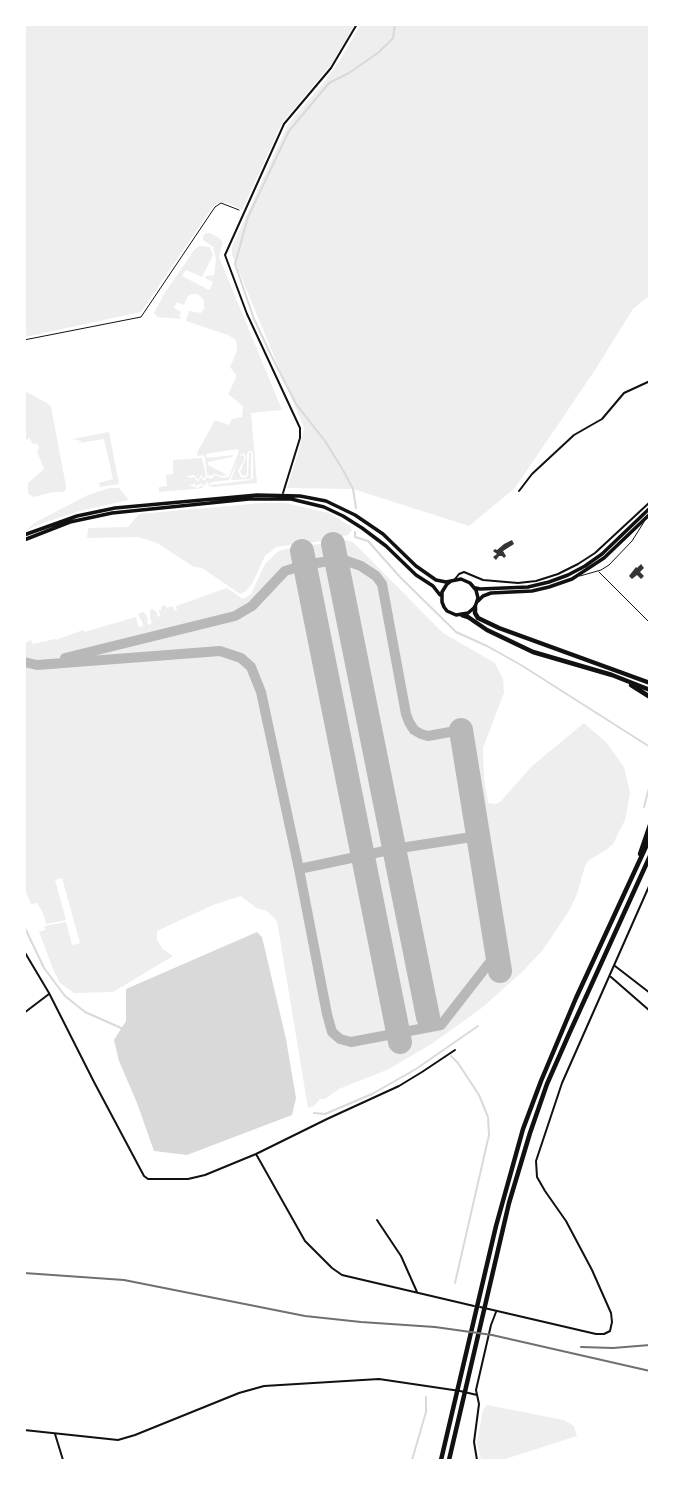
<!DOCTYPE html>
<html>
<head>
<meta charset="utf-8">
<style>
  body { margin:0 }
  #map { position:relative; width:674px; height:1485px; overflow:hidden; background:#fff; font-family:"PT Sans",sans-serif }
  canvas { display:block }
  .frame { position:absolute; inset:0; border:26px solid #fff; pointer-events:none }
</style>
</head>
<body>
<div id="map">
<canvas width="674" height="1485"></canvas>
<div class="frame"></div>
</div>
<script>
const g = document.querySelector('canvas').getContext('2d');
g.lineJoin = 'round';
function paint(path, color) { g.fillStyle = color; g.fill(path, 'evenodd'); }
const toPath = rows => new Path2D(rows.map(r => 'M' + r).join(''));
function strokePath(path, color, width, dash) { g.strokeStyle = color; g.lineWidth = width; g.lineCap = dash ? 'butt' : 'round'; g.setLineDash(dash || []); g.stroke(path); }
paint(toPath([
  [361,24,649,25,649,296,633,309,595,370,515,488,469,526,353,489,287,488,299,450,304,428,232,255,232,247,288,124,325,81,340,60],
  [24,25,25,24,354,25,333,62,282,123,242,210,228,203,221,202,214,205,141,312,25,337],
  [206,233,210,233,219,238,223,242,219,257,282,410,251,413,257,483,213,487,209,486,208,484,210,485,251,480,253,478,253,454,252,451,249,451,247,453,247,475,243,476,240,472,246,458,245,454,241,454,240,456,243,455,245,458,238,471,241,477,244,478,248,476,249,453,251,452,251,479,231,480,239,458,229,480,212,482,210,484,207,482,204,486,201,483,197,486,194,484,189,485,198,488,201,485,204,488,159,492,159,487,167,486,166,475,173,474,173,460,202,458,206,475,204,479,201,475,198,480,194,475,188,476,189,478,194,477,198,482,201,477,204,481,207,477,211,479,215,475,222,478,229,477,239,451,237,449,206,454,207,458,233,455,232,457,208,462,208,465,227,475,222,476,215,474,210,476,207,475,205,457,203,455,198,456,197,453,215,420,229,425,232,419,242,417,243,406,228,394,236,378,236,375,230,367,237,351,236,340,228,335,186,321,189,311,201,313,204,309,204,300,198,294,192,294,188,296,184,305,177,302,174,308,181,312,179,316,182,319,157,317,154,313,164,294,194,250,199,246,210,247,213,255,202,277,186,270,182,276,209,290,210,289,213,282,205,278,206,276,214,275,216,260,213,247,203,240,203,236],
  [25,391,47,403,51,407,66,486,66,490,63,492,53,492,34,497,28,494,28,483,44,469,37,451,39,448,37,443,34,445,29,438,25,441],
  [109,432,119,484,100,487,99,483,113,479,104,439,78,443,82,441,72,439],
  [109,488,119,488,129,500,79,511,40,524,25,531,36,522,88,495],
  [262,503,285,503,329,513,350,526,352,530,348,535,323,541,276,547,265,556,252,584,245,592,240,594,202,568,194,567,157,543,138,537,87,538,88,528,128,527,139,514],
  [345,540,353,542,443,633,495,663,503,679,504,693,483,748,484,779,488,803,496,804,500,802,532,766,584,723,606,742,624,767,630,793,625,820,613,844,606,850,589,860,585,866,577,894,569,911,542,951,520,974,483,1007,433,1043,389,1069,339,1089,325,1099,320,1099,314,1106,308,1108,277,921,267,911,256,908,241,896,213,905,157,931,157,940,163,949,173,956,113,992,74,993,60,983,53,969,39,932,45,930,44,926,66,922,72,945,80,943,62,878,55,880,66,920,46,924,43,913,37,903,31,904,25,890,25,643,31,640,33,644,55,639,56,640,83,630,84,632,136,617,138,626,142,627,143,624,138,614,143,612,146,614,148,620,147,623,150,625,152,622,150,619,150,610,153,609,154,611,156,611,158,617,160,616,159,610,161,610,161,607,164,605,167,608,172,606,175,611,177,610,176,606,227,588,243,599,251,594,265,564,277,552,285,549],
  [487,1405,564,1420,574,1426,577,1436,502,1460,481,1460,477,1442,483,1410]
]), '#eee');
paint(toPath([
  [257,932,262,937,286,1039,296,1098,292,1115,187,1155,154,1151,137,1103,119,1061,114,1040,126,1021,126,989]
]), '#d9d9d9');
strokePath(toPath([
  [356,508,353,489,343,470,325,441,296,404,271,355,254,319,235,264,248,217,289,131,329,83,349,73,379,52,393,38,395,24],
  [355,532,355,537,368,541,400,577,456,632,487,646,521,665,650,747],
  [644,807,650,784],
  [24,926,44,968,65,996,85,1012,121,1028],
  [451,1056,458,1063,479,1095,488,1117,489,1135,455,1283],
  [314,1113,325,1114,372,1094,416,1069,478,1026],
  [412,1460,426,1412,426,1397]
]), '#d9d9d9', 2);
strokePath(toPath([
  [65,658,235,616,252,606,285,571,304,565,336,560,347,561,361,566,376,576,382,584,406,714,409,722,414,730,421,734,428,736,461,730],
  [24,662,37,665,220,651,241,658,251,667,261,692,299,869,327,1014,332,1032,340,1039,351,1042,441,1025,497,953],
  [299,869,394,849,478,836]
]), '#b8b8b8', 10);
strokePath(toPath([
  [333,544,428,1017],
  [302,551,400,1042],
  [461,730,500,971]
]), '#b8b8b8', 24);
paint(toPath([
  [512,540,514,544,503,551,506,556,504,558,502,556,499,556,496,560,493,557,497,554,493,551,495,549,497,550,504,544],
  [641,564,644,568,640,572,644,576,641,579,637,575,632,579,629,576,636,567,637,568]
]), '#353535');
strokePath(toPath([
  [24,340,141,317,215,207,221,203,239,210]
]), '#111', 1);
strokePath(toPath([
  [599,572,650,623],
  [580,576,601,570,609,565,632,541,644,522]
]), '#111', 1);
strokePath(toPath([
  [519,491,532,474,574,435,602,419,624,393,650,381],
  [283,493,300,438,300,428,247,314,225,255,284,124,331,68,357,24],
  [455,579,459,574,464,572,483,580,518,583,536,581,558,574,578,564,595,553,650,502],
  [24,951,49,993,94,1082,144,1176,148,1179,188,1179,205,1175,256,1154,327,1119,399,1086,422,1072,455,1050],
  [615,966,650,993],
  [611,977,650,1011],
  [24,1013,49,994],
  [256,1154,305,1241,332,1268,342,1275,474,1306],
  [377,1220,401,1256,417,1292],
  [480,1307,596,1334,604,1334,610,1331,612,1322,611,1313,592,1270,566,1221,545,1191,537,1177,536,1161,562,1083,650,884],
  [24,1430,118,1440,135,1435,239,1393,264,1386,379,1379,460,1391,477,1395],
  [55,1434,63,1460],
  [477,1460,474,1442,479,1404,476,1390,491,1325,496,1312]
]), '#111', 2);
strokePath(toPath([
  [24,535,77,516,115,508,257,495,300,496,326,501,355,515,383,534,416,566,436,580,446,582,461,579,470,583,476,590,478,598,475,607,468,613,456,615,447,611,444,607,442,602,442,592,447,584,451,581],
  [24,540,70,522,112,513,249,499,291,499,324,507,343,516,362,528,386,546,416,575,433,586,440,595],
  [476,588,480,589,528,587,549,582,568,575,585,566,602,554,650,508],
  [478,601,483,596,491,593,532,591,549,587,572,579,604,558,650,514]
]), '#111', 3.5);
strokePath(toPath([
  [475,607,475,613,478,618,499,628,650,683],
  [462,615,468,617,487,630,533,652,612,675,650,690],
  [631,685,650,697],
  [640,854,650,825],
  [441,1460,496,1226,523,1129,541,1081,576,998,650,838],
  [449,1460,509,1203,530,1133,547,1084,569,1034,650,856]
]), '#111', 4.5);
strokePath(toPath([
  [24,1273,124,1280,305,1316,361,1322,435,1327,492,1335,650,1371],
  [581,1347,613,1348,650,1345]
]), '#707070', 2);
</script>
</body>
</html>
